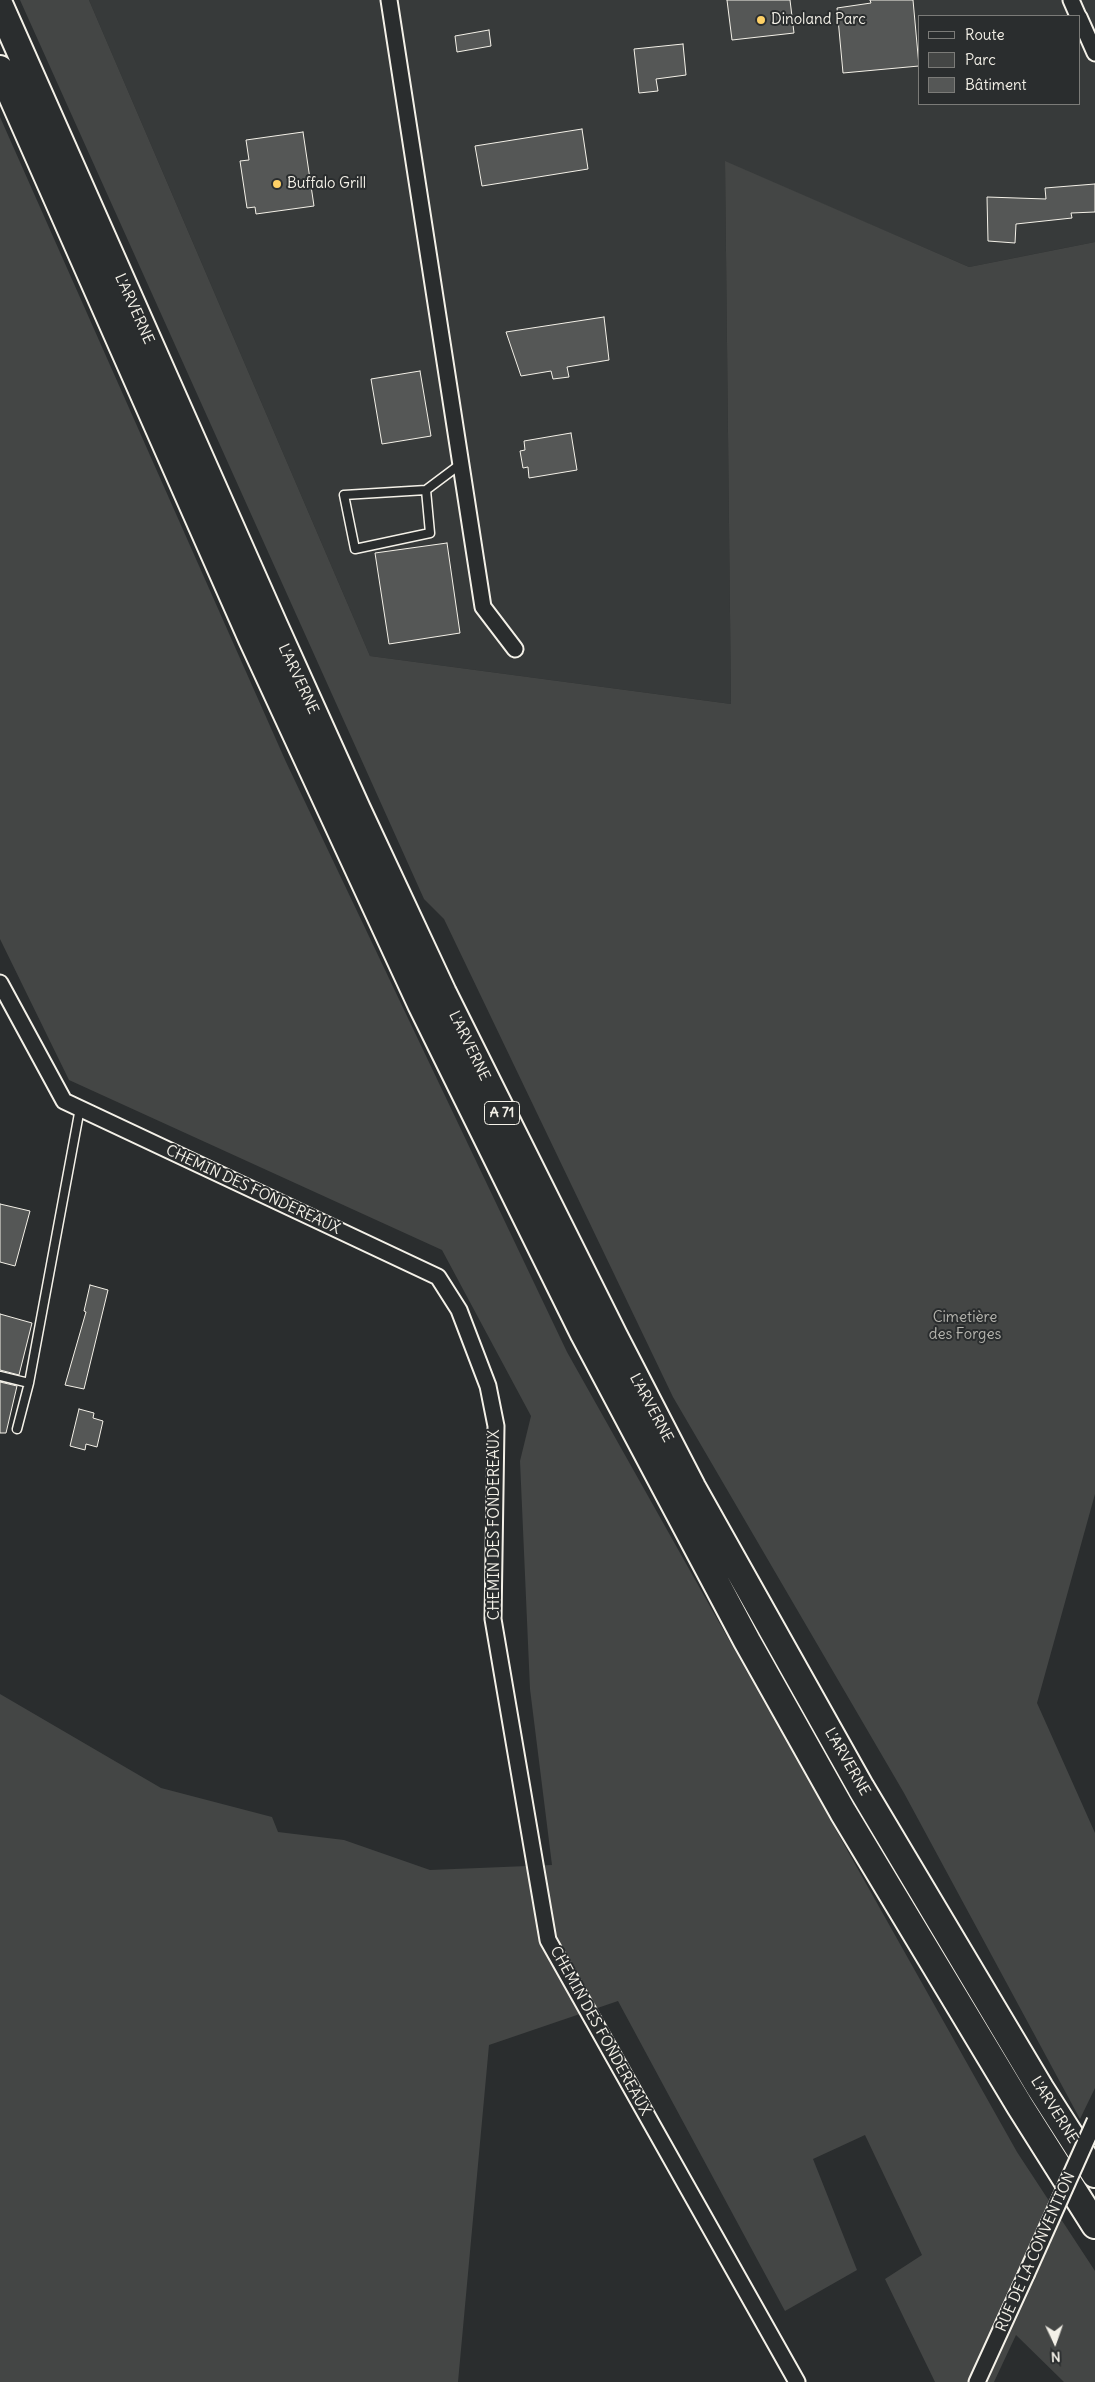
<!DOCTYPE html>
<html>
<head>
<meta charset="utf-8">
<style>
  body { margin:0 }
  #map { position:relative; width:1095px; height:2382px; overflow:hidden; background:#2a2d2e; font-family:Delius,sans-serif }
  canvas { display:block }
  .legend { position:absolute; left:918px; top:15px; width:162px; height:90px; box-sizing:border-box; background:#2a2d2e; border:1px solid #7b7b78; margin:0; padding:6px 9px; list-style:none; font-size:15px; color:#f4f1e8 }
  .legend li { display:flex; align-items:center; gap:10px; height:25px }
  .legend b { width:25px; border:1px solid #7b7b78 }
  .north { position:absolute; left:1030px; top:2317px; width:50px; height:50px; -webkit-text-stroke:4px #2a2d2e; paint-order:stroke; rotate:177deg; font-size:14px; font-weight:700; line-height:20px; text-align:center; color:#f4f1e8 }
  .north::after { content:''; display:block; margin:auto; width:18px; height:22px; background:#f4f1e8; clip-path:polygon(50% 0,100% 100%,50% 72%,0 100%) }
</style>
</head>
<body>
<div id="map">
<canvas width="1095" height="2382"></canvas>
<ul class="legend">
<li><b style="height:6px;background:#2a2d2e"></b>Route</li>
<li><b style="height:14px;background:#444645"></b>Parc</li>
<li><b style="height:14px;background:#555756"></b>Bâtiment</li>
</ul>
<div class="north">N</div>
</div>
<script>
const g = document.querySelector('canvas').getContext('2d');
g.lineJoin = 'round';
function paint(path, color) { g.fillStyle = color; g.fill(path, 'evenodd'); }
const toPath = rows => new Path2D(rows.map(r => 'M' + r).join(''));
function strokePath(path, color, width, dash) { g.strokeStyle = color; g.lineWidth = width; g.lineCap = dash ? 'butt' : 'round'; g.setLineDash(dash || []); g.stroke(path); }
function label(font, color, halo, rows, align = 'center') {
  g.font = font + ' Delius,sans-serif'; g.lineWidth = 4; g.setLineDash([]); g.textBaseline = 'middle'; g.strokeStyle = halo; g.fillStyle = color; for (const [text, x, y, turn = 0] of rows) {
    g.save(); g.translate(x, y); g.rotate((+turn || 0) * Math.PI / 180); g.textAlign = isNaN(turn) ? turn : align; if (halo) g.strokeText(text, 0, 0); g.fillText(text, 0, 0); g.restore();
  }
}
paint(toPath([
  [89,0,1095,0,1095,242,969,267,725,162,731,704,370,656],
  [919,16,1079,16,1079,104,919,104]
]), '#373a3a');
paint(toPath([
  [20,0,89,0,370,656,731,704,725,161,969,267,1095,242,1095,1494,1037,1703,1095,1833,1095,2088,1080,2119,904,1793,673,1397,444,919,424,899],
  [0,117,286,762,567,1352,1017,2152,1095,2271,1095,2382,1064,2382,1016,2335,994,2382,935,2382,885,2279,922,2255,865,2135,813,2159,857,2270,785,2311,618,2001,489,2045,458,2382,0,2382,0,1694,161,1788,272,1817,278,1832,344,1840,430,1870,552,1865,530,1689,520,1461,531,1416,442,1250,69,1080,0,939]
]), '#444645');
const building = toPath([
  [727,0,790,0,794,33,732,40,727,0],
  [870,0,913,0,919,66,843,73,837,8,871,3,870,0],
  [489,30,491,46,457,52,455,36,489,30],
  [683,44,686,75,656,79,658,91,639,93,634,49,683,44],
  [582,129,588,169,482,186,475,146,582,129],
  [303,132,314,206,256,214,255,207,247,208,240,161,249,160,246,140,303,132],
  [1095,184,1095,212,1071,213,1072,218,1016,224,1015,243,988,241,987,197,1046,199,1045,188,1095,184],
  [604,317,609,360,567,367,569,377,553,379,551,371,521,376,506,332,604,317],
  [420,371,431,436,382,444,371,379,420,371],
  [571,433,577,470,529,478,528,467,523,468,520,451,525,450,524,441,571,433],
  [447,543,460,633,389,644,375,553,447,543],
  [0,1204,30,1211,15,1266,0,1262,0,1204],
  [90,1285,108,1290,84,1389,65,1385,86,1312,84,1311,90,1285],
  [0,1314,32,1323,19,1375,0,1370,0,1314],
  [0,1382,17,1386,6,1433,0,1433,0,1382],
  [79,1409,94,1413,93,1418,103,1421,97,1447,86,1444,85,1450,70,1446,79,1409]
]);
paint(building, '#555756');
strokePath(building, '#f4f1e8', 1);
const lane = toPath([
  [426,490,430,533,355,549,344,495,426,490,462,463],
  [0,1376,29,1383],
  [17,1429,29,1383,80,1108]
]);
const street = toPath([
  [389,0,483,607,515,649],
  [1071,0,1078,16],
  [1079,17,1095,53],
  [0,983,64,1101,438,1277,459,1310,488,1386,496,1426,493,1619,548,1940,797,2382],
  [977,2382,1026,2275]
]);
const highway = toPath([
  [0,6,274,625,357,809,443,993,614,1336,692,1487,861,1788,1040,2088,1095,2174],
  [0,69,252,639,421,1004,584,1334,747,1641,843,1812,1020,2106,1095,2225]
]);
strokePath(lane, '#f4f1e8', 11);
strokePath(street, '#f4f1e8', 19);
strokePath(highway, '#f4f1e8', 30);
strokePath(lane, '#2a2d2e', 8);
strokePath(street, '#2a2d2e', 15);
strokePath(highway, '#2a2d2e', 26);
const streetBridge = toPath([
  [1026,2275,1095,2121]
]);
strokePath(streetBridge, '#f4f1e8', 19, []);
strokePath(streetBridge, '#2a2d2e', 15);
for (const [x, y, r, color] of [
  [761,20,5,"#ffd166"],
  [277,184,5,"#ffd166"]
]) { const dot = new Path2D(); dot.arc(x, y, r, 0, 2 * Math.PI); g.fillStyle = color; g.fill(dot); strokePath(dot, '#2a2d2e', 2); }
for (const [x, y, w] of [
  [502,1113,35]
]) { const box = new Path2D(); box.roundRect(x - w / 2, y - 11.5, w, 23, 4); g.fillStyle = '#2a2d2e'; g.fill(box); strokePath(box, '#f4f1e8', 1); }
label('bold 14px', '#f4f1e8', null, [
  ["A 71",502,1113]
]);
label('15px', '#f4f1e8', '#2a2d2e', [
  ["Dinoland Parc",771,20],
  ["Buffalo Grill",287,184]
], 'left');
label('15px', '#f4f1e8', '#2a2d2e', [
  ["L'ARVERNE",134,309,66],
  ["L'ARVERNE",298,679,65],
  ["L'ARVERNE",469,1046,64],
  ["CHEMIN DES FONDEREAUX",253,1190,25],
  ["L'ARVERNE",651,1408,62],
  ["CHEMIN DES FONDEREAUX",495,1525,-90],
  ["L'ARVERNE",847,1762,60],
  ["CHEMIN DES FONDEREAUX",600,2031,61],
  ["L'ARVERNE",1054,2110,58],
  ["RUE DE LA CONVENTION",1036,2252,-66]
]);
label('15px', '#b6b5af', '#2a2d2e', [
  ["Cimetière",965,1318],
  ["des Forges",965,1335]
]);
</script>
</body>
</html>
